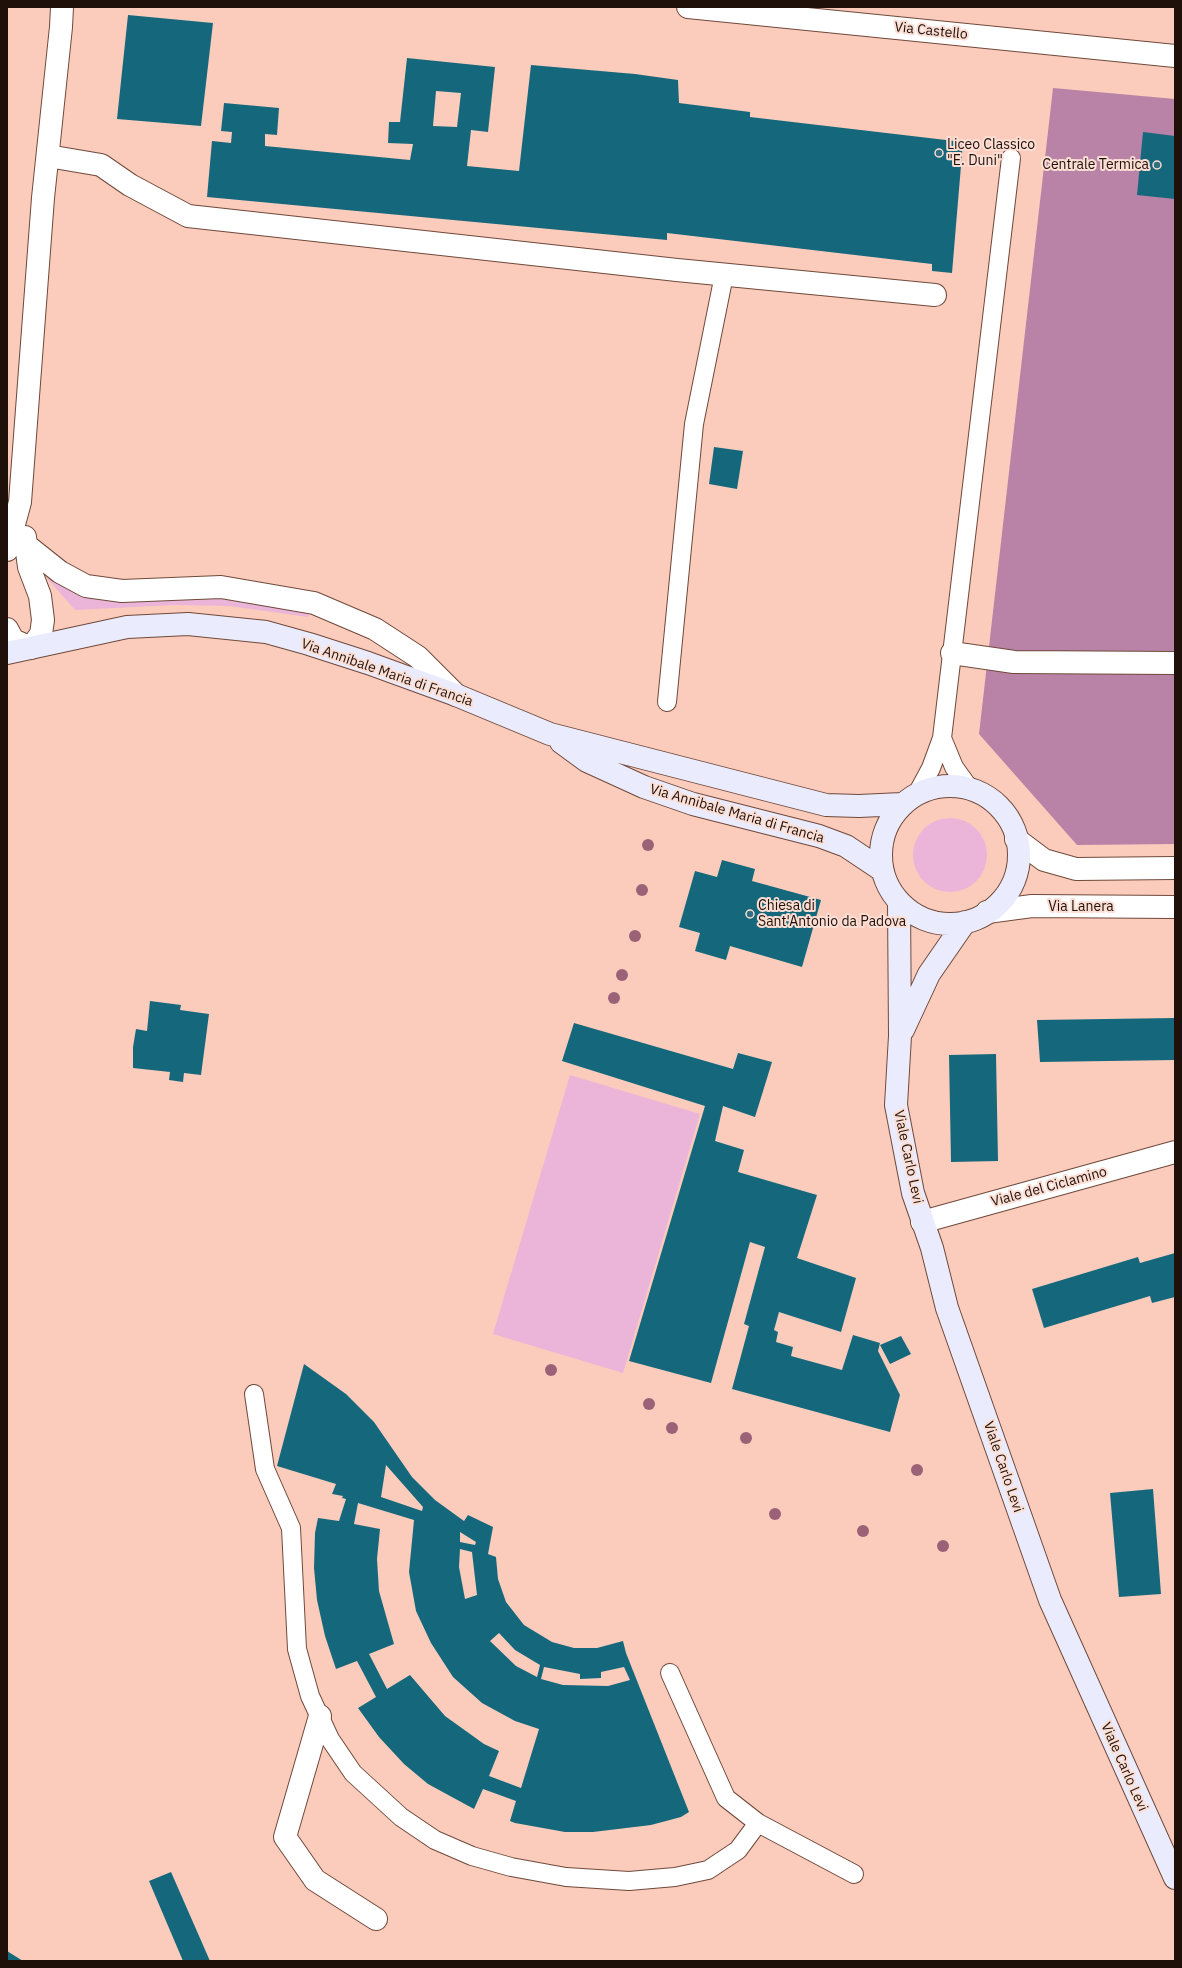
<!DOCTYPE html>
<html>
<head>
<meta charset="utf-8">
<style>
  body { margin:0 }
  #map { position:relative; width:1182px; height:1968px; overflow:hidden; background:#fbccbc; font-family:"IBM Plex Sans",sans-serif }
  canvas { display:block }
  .frame { position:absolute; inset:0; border:8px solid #20100a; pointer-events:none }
</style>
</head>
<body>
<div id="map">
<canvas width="1182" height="1968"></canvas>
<div class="frame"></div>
</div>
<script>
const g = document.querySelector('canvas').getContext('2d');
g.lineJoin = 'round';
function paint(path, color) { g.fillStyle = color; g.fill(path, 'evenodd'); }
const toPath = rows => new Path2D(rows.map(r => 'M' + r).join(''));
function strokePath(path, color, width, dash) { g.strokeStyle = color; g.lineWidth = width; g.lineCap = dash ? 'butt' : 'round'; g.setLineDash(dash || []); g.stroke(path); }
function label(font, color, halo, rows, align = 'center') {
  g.font = font + ' "IBM Plex Sans",sans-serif'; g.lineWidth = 4; g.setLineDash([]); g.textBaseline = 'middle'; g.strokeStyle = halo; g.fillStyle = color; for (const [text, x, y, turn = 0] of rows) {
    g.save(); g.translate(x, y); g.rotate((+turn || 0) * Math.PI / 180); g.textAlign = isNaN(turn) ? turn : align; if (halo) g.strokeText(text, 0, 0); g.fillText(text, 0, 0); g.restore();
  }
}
paint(toPath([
  [46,577,78,592,207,596,311,610,308,617,230,606,173,605,75,610],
  '913 855a37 37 0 1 1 74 0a37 37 0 1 1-74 0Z',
  [570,1075,700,1114,623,1373,493,1334]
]), '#eab5d8');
paint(toPath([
  [1053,88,1175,99,1175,844,1077,845,979,734]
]), '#b883a6');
paint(toPath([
  [128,15,213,23,201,126,117,119],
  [407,58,495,67,488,132,471,130,467,166,519,171,531,65,635,74,678,80,679,103,750,112,750,117,963,142,952,273,932,271,932,264,667,233,667,240,207,197,212,141,231,143,232,132,221,131,224,103,279,108,277,135,265,134,265,146,410,160,413,144,388,143,389,122,400,122],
  [436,91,461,93,457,127,433,126],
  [1143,132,1175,136,1175,199,1137,195],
  [714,447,743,451,737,489,709,484],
  [722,860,755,869,752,881,821,900,802,967,730,946,726,960,695,951,700,933,679,927,695,871,717,877],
  [150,1001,181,1005,180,1010,209,1014,201,1075,184,1073,183,1082,169,1080,170,1072,133,1068,133,1047,136,1029,147,1031],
  [1175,1018,1175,1060,1040,1062,1037,1020],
  [574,1023,733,1069,738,1053,772,1062,755,1117,723,1106,715,1141,744,1150,738,1172,817,1195,797,1258,856,1278,841,1332,779,1312,774,1330,778,1332,776,1342,793,1347,791,1356,842,1370,853,1335,880,1343,878,1351,900,1395,890,1432,732,1389,749,1326,744,1324,765,1247,750,1242,711,1383,629,1361,705,1106,562,1061],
  [996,1054,998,1161,951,1162,949,1055],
  [1175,1253,1175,1297,1152,1303,1150,1296,1044,1328,1032,1289,1138,1257,1140,1263],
  [901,1336,911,1354,890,1364,880,1345],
  [304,1364,346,1394,374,1422,412,1477,435,1500,464,1521,468,1515,493,1527,488,1554,496,1557,498,1579,506,1602,524,1625,552,1642,574,1648,597,1648,623,1641,626,1653,689,1812,681,1817,651,1825,593,1832,565,1832,515,1823,510,1821,516,1801,483,1789,474,1809,428,1784,404,1764,379,1737,358,1708,376,1697,357,1661,336,1669,325,1636,317,1600,314,1568,315,1533,318,1518,339,1521,346,1499,342,1498,343,1496,332,1494,336,1484,277,1466],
  [386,1465,423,1507,422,1511,381,1497],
  [358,1503,414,1520,409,1572,416,1611,431,1643,453,1677,482,1703,515,1721,539,1729,521,1788,489,1776,499,1751,484,1744,445,1716,410,1675,387,1689,369,1654,394,1644,379,1591,377,1559,380,1529,354,1524],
  [460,1532,476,1542,475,1545,460,1542],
  [460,1549,472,1552,477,1595,465,1599,459,1567],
  [499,1633,515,1650,540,1665,537,1677,516,1666,490,1641],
  [544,1667,580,1674,580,1679,601,1678,601,1672,624,1667,630,1680,608,1686,563,1685,541,1679],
  [1153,1489,1161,1594,1119,1597,1110,1493],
  [171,1872,210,1961,183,1961,149,1881],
  [7,1951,23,1961,7,1961]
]), '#15687c');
const service = toPath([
  [667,702,694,424,724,275],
  [942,738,954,767,969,788],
  [917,794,931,768,942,738,1011,158],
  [254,1394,265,1469,291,1528,297,1649,310,1696,330,1739,353,1773,401,1817,435,1840,472,1856,511,1867,566,1877,629,1881,675,1877,708,1870,738,1850,758,1823,854,1874],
  [670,1673,726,1798,758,1823]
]);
const minor = toPath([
  [688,7,1175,56],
  [48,156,101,165,130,185,188,216,677,270,935,295],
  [26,545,60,572,86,586,122,591,221,587,314,603,375,629,418,657,456,695],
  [7,550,20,502,43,198,61,27,62,7],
  [7,629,13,640,31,648,41,634,43,620,40,596,29,567,25,537],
  [952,653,1014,662,1175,663],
  [1016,839,1044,860,1076,869,1175,868],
  [987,912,1032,906,1175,907],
  [922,1222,1175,1152],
  [320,1716,285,1837,315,1880,376,1919]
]);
const secondary = toPath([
  [7,653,127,627,188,624,266,632,309,644,368,663,456,695,550,734,826,805,859,806,902,804],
  [561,742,587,761,644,787,693,804,819,836,846,846,882,870],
  '881 855a69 69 0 1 1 138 0a69 69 0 1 1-138 0Z',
  [899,902,900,1036,896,1105,913,1193,932,1248,947,1308,1050,1600,1175,1878],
  [903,1030,929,974,965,922]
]);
strokePath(service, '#70493b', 20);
strokePath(minor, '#70493b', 24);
strokePath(secondary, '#70493b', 24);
strokePath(service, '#fff', 18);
strokePath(minor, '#fff', 22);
strokePath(secondary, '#eaecfe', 22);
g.fillStyle = '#9b6277';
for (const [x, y] of [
  [648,845],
  [642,890],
  [635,936],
  [622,975],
  [614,998],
  [551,1370],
  [649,1404],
  [672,1428],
  [746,1438],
  [917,1470],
  [775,1514],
  [863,1531],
  [943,1546]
]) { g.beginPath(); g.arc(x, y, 6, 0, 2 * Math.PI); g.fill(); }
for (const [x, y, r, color] of [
  [939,153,4,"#2e7082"],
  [1157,165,4,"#2e7082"],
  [750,914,4,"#2e7082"]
]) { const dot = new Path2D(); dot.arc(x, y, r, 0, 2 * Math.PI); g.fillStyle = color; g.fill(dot); strokePath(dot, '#fbded4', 1.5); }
label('14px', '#20100a', '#fbded4', [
  ["Via Castello",931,31,6],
  ["Via Annibale Maria di Francia",387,673,19],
  ["Via Annibale Maria di Francia",737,814,16],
  ["Via Lanera",1081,907],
  ["Viale Carlo Levi",908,1157,78],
  ["Viale del Ciclamino",1049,1187,-15],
  ["Viale Carlo Levi",1003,1467,71],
  ["Viale Carlo Levi",1124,1767,66]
]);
label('14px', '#20100a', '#fbded4', [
  ["Liceo Classico",947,145],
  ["\"E. Duni\"",947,161],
  ["Centrale Termica",1149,165,"right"],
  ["Chiesa di",758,906],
  ["Sant'Antonio da Padova",758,922]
], 'left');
</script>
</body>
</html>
